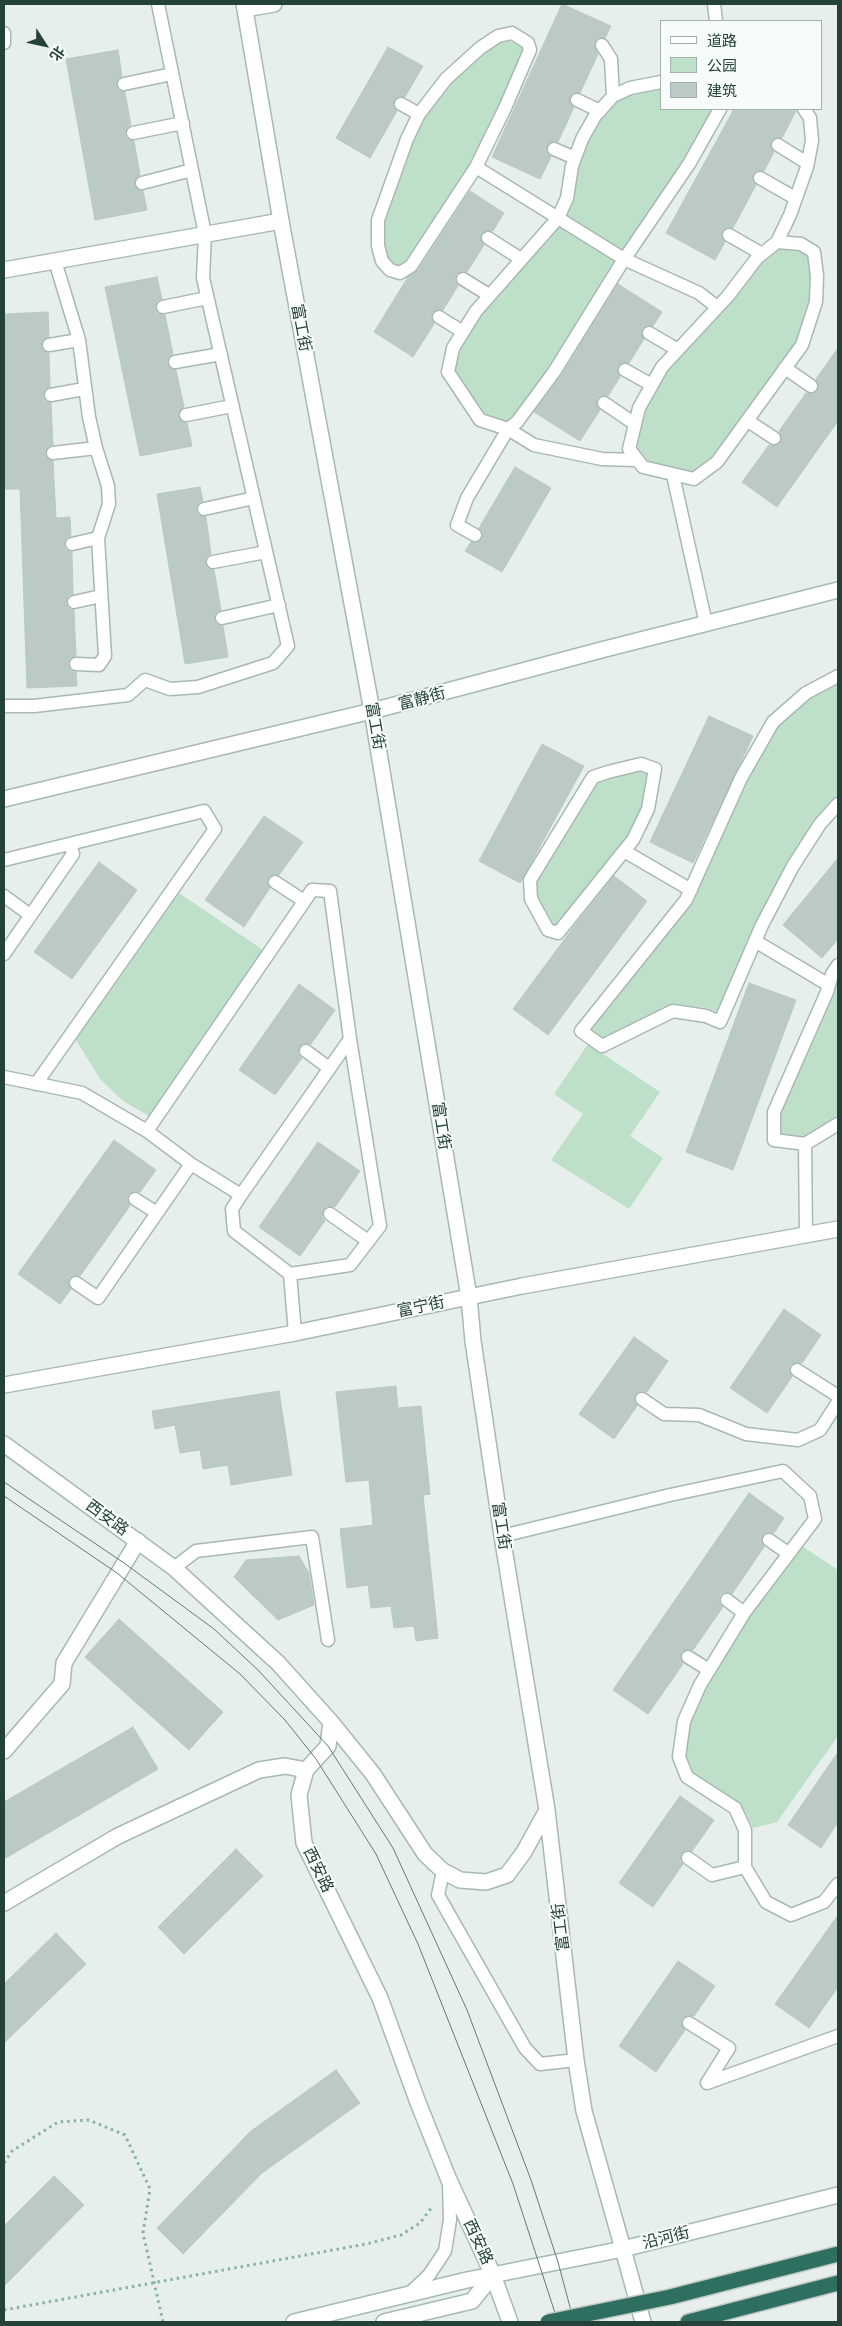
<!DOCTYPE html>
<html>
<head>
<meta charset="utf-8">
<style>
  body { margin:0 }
  #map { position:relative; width:842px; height:2326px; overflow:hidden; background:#e6efeb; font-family:Inter,"Noto Sans SC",sans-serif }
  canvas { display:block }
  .frame { position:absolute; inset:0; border:5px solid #24423a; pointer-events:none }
  .legend { position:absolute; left:660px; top:20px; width:162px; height:90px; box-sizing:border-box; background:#f7fbf9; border:1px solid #a3b1ad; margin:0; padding:6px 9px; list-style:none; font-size:15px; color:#24423a }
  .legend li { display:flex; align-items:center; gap:10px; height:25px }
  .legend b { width:25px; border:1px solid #a3b1ad }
  .north { position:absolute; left:20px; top:20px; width:50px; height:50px; -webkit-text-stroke:4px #f7fbf9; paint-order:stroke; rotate:125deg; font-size:14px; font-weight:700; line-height:20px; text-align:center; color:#24423a }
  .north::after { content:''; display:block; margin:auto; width:18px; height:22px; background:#24423a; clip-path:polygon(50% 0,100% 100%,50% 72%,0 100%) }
</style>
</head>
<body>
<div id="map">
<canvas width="842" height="2326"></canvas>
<div class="frame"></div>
<ul class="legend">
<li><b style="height:6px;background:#fff"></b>道路</li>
<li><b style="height:14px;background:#bfe0c8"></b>公园</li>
<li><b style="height:14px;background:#bbcac4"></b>建筑</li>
</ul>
<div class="north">北</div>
</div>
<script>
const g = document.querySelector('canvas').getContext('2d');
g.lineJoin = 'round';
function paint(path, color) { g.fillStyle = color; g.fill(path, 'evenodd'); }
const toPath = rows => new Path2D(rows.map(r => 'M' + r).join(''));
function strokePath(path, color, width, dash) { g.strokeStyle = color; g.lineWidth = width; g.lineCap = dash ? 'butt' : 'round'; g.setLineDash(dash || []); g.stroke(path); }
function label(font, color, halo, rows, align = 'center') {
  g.font = font + ' Inter,"Noto Sans SC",sans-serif'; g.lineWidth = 4; g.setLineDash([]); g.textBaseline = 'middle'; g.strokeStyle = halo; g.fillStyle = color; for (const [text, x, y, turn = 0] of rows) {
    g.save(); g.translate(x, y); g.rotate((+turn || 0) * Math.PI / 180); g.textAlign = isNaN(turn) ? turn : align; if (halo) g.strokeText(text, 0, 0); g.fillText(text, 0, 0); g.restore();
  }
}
paint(toPath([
  [498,39,520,44,525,52,475,160,400,271,391,268,383,250,383,221,402,160,431,101],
  [661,85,661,109,715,109,687,160,624,253,562,217,583,140,615,100,632,92],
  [559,223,621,260,553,369,508,427,480,417,450,372,456,349,478,313],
  [777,244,801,246,812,254,814,302,800,344,730,442,693,476,645,466,631,447,642,407,663,368],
  [838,681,838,798,818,822,719,1012,707,1008,674,1004,601,1041,587,1030,655,944,745,781,778,727,806,698],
  [641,767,651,771,646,808,632,840,558,930,549,929,532,900,532,881,594,779],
  [179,893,263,950,149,1116,123,1101,100,1079,76,1040],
  [838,969,838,1120,805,1142,777,1137,776,1114],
  [588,1044,660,1092,630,1136,663,1158,629,1209,551,1160,583,1114,554,1094],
  [802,1546,838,1570,838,1736,777,1822,753,1828,742,1806,692,1774,685,1755,688,1725,713,1673,750,1616]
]), '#bfe0c8');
const building = toPath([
  [562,4,611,26,605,38,598,38,595,42,594,46,598,54,580,93,573,93,570,97,570,104,574,107,558,142,553,141,547,145,546,150,551,157,540,179,492,157,562,4],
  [388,47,423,66,405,97,400,96,394,100,393,105,397,111,370,158,336,138,388,47],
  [118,50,122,76,118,78,116,85,118,90,125,92,131,125,127,127,125,134,127,139,134,141,140,175,136,178,134,185,137,189,143,191,147,210,95,220,66,59,118,50],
  [734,109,796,109,796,111,782,138,775,138,771,141,771,148,774,152,764,171,756,171,753,174,753,182,756,185,733,228,725,228,722,231,722,239,725,242,715,260,666,233,734,109],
  [470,191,504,213,493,231,485,231,481,234,481,241,484,245,467,272,463,271,456,274,455,279,458,286,443,310,439,309,432,312,431,317,434,324,413,357,374,332,408,277,418,270,470,191],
  [157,277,162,299,157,301,155,308,157,313,165,315,173,354,168,359,167,364,172,369,176,370,184,407,179,412,178,417,183,422,187,423,192,446,140,456,105,287,157,277],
  [618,284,662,312,653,326,649,325,642,328,641,333,644,339,629,363,624,362,618,366,617,371,620,377,608,396,601,396,597,399,597,406,600,410,580,441,534,412,561,376,618,284],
  [48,312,49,337,44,339,41,346,43,350,49,353,50,387,45,389,43,396,45,401,51,403,53,445,48,447,45,453,47,458,53,461,56,518,70,517,71,536,66,538,64,545,66,550,72,552,73,594,68,596,66,603,68,608,74,610,76,656,69,659,68,664,71,671,76,672,77,686,27,688,20,489,4,489,4,314,48,312],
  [838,348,838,421,777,507,742,482,769,445,774,446,780,443,782,438,779,431,806,393,811,394,817,391,819,386,816,379,838,348],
  [515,467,551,488,502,572,465,551,471,542,476,543,482,539,483,534,479,528,515,467],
  [200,487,203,501,198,503,196,510,198,515,206,517,211,554,207,556,205,563,207,568,214,570,221,610,216,612,214,619,216,624,223,626,228,657,185,664,157,494,200,487],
  [709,716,753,736,693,863,650,842,709,716],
  [542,744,584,766,520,883,479,861,542,744],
  [264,816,303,842,279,875,275,874,269,877,267,882,270,888,244,927,205,900,264,816],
  [838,858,838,939,822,958,783,925,838,858],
  [99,862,137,890,72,979,34,952,99,862],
  [614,876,647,901,548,1035,513,1009,572,929,614,876],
  [749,983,796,1000,733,1170,686,1152,749,983],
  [299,984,335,1010,311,1044,303,1043,299,1047,298,1054,302,1058,275,1095,239,1070,299,984],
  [114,1140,156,1170,140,1192,135,1191,128,1194,127,1199,130,1206,80,1276,76,1275,70,1278,68,1283,71,1289,60,1304,18,1274,114,1140],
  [318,1142,360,1171,335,1207,327,1206,323,1210,322,1217,325,1221,300,1256,259,1227,318,1142],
  [784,1309,821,1335,802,1363,797,1362,790,1365,789,1370,792,1377,767,1413,730,1388,784,1309],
  [634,1337,668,1361,647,1392,642,1391,636,1394,634,1399,637,1406,614,1439,579,1414,634,1337],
  [396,1386,398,1408,421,1406,430,1494,423,1495,438,1638,416,1641,414,1626,394,1628,391,1606,371,1608,368,1585,347,1588,340,1529,373,1525,369,1480,346,1482,336,1392,396,1386],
  [279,1391,292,1475,231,1485,228,1465,203,1469,200,1450,180,1453,175,1425,155,1429,152,1411,279,1391],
  [749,1493,784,1518,774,1533,769,1532,763,1535,761,1540,764,1547,732,1594,724,1592,720,1595,719,1603,723,1607,693,1650,688,1649,681,1652,680,1657,683,1664,648,1714,613,1690,749,1493],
  [299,1556,309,1573,314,1605,278,1620,234,1577,246,1560,299,1556],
  [119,1619,223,1712,189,1750,85,1657,119,1619],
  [133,1727,158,1769,4,1859,4,1802,133,1727],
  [838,1752,838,1822,821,1848,788,1825,838,1752],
  [680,1796,714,1820,692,1851,685,1850,681,1854,680,1861,683,1864,653,1907,619,1883,680,1796],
  [236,1849,263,1876,184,1954,158,1927,236,1849],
  [838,1915,838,1987,809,2028,775,2004,838,1915],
  [56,1933,86,1964,4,2043,4,1984,56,1933],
  [678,1961,715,1986,694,2016,689,2015,682,2018,681,2023,685,2030,656,2072,619,2046,678,1961],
  [336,2070,360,2103,262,2173,183,2254,157,2228,251,2131,336,2070],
  [54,2176,84,2205,4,2286,4,2226,54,2176]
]);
paint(building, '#bbcac4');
strokePath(building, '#b8c9c2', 1);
const lane = toPath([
  [714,4,716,21],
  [4,33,4,43],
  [602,45,611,59,613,96],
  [661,82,630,88,613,96,595,116,582,139,572,166,567,198,558,218,476,311,453,348,448,372,480,420,508,429,517,422,554,372,621,264,689,164,720,109],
  [124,84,172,74],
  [577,100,600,111],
  [401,104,419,114],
  [133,133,183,123],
  [778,145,807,163],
  [554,149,575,158],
  [476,167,411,266,400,273,390,270,382,261,378,246,378,220,407,139,419,114,446,79,480,48,498,36,512,33,528,43,530,50,505,108,476,167,624,259,699,293,717,307],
  [760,178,795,198],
  [142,183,192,170],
  [729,235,762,254],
  [488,238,521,259],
  [777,242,801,244,814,252,817,276,816,302,802,345,717,462,694,479,643,467,629,449,639,408,662,367,728,296,757,258,777,242],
  [777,242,790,215,807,167,812,141,810,118,804,109],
  [55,261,79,340,89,417,96,448,108,486,109,504,98,538,105,656,99,665,76,664],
  [463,279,489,295],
  [163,307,207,298],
  [439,317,463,332],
  [649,333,678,350],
  [49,345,79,340],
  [175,362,221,354],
  [785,368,811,386],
  [625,370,652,385],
  [51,395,84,389],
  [604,403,635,424],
  [186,415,232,406],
  [748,421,774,438],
  [53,453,96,448],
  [673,475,706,624],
  [204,509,254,498],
  [475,535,457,525,467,498,508,429,534,445,602,459,637,460],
  [72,544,98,538],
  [213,562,266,552],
  [74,602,101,596],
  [222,618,279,605],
  [838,676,806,693,773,722,741,778,686,900,581,1031,602,1046,673,1011,706,1016,720,1022,762,925,793,866,820,824,838,804],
  [4,706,34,706,128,695,145,680,170,689,198,687,273,663,288,646,203,278,205,234,158,4],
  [624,851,558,933,548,930,531,899,530,880,593,777,608,772,641,764,655,769,648,809,633,840,624,851,691,890],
  [4,860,204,811,215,829,36,1084],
  [275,882,304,901],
  [4,896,30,915],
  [755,941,829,985],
  [4,954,73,854,70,844],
  [838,965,832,974,827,992,774,1112,774,1140,805,1144,838,1124],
  [306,1051,329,1068],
  [4,1077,82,1093,147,1131,191,1164,241,1195,232,1209,234,1231,290,1274,295,1333],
  [147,1131,312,890,330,891,350,1039,380,1226,350,1265,290,1274],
  [805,1144,806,1234],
  [241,1195,350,1039],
  [135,1199,157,1213],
  [330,1214,368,1241],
  [76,1283,98,1298,191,1164],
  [797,1370,838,1396],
  [642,1399,664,1414,699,1415,746,1434,798,1440,820,1430,838,1402],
  [502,1536,670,1495,783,1471,810,1496,815,1519,744,1613,700,1685,684,1721,679,1757,687,1777,735,1808,745,1830,745,1867,766,1902,791,1915,824,1902,838,1884],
  [769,1540,788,1553],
  [174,1568,196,1551,312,1537,328,1640],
  [727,1600,744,1613],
  [688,1657,709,1670],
  [688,1858,712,1875,745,1867],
  [443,1871,438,1895,525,2048,540,2064,576,2060],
  [689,2023,729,2048,707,2083,838,2036],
  [409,2294,429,2275,445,2251,450,2220,449,2183]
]);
const street = toPath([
  [245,9,274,4],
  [4,270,281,221],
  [4,799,372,711],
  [469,1297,473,1341,502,1536,547,1810,576,2060,584,2111,623,2249],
  [4,1385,295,1333,522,1286,838,1229],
  [4,1444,174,1568,278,1663,331,1722,373,1774,425,1854,443,1871,460,1880,486,1882,507,1875,524,1852,547,1810],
  [331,1722,328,1746,306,1770,299,1795,304,1843,380,1998,417,2100,449,2180,493,2275],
  [4,1751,62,1684,64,1663,138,1541],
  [4,1903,118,1836,259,1770,285,1766,306,1770]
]);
const secondary = toPath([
  [244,4,281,221,372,711,469,1297],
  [372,711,605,649,838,590],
  [623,2249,643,2322],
  [493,2275,510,2322],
  [294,2322,467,2280,623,2249,838,2195],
  [384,2322,472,2301,493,2275]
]);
const highway = toPath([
  [688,2322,838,2283]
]);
strokePath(lane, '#a8b8b2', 15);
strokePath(street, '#a8b8b2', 18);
strokePath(secondary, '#a4bbb3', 18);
strokePath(highway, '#c2cac8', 18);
strokePath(toPath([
  [4,2163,12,2151,58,2122,89,2120,125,2135,150,2189,143,2233,163,2322],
  [4,2310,366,2244,401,2235,420,2223,432,2207]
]), '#86b3a5', 3, [2.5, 4]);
strokePath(lane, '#fff', 12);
strokePath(street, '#fff', 15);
strokePath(secondary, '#fff', 15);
strokePath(highway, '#2f6f62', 15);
strokePath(toPath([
  [4,1482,124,1563,214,1629,259,1671,328,1746,393,1848,467,2010,531,2180,558,2262,574,2322],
  [4,1496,117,1573,240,1674,285,1720,316,1759,376,1854,418,1944,513,2184,558,2322]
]), '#5f7d75', 1);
const highwayBridge = toPath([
  [548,2322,670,2297,838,2254]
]);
strokePath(highwayBridge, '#c2cac8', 18, []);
strokePath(highwayBridge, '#2f6f62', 15);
label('16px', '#24423a', '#f7fbf9', [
  ["富工街",301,328,79],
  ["富静街",422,699,-15],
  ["富工街",375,726,80],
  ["富工街",441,1126,81],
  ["富宁街",421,1307,-12],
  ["西安路",107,1518,36],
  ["富工街",501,1526,81],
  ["西安路",318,1870,64],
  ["富工街",561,1927,-97],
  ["沿河街",666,2238,-14],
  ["西安路",478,2242,65]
]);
</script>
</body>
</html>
